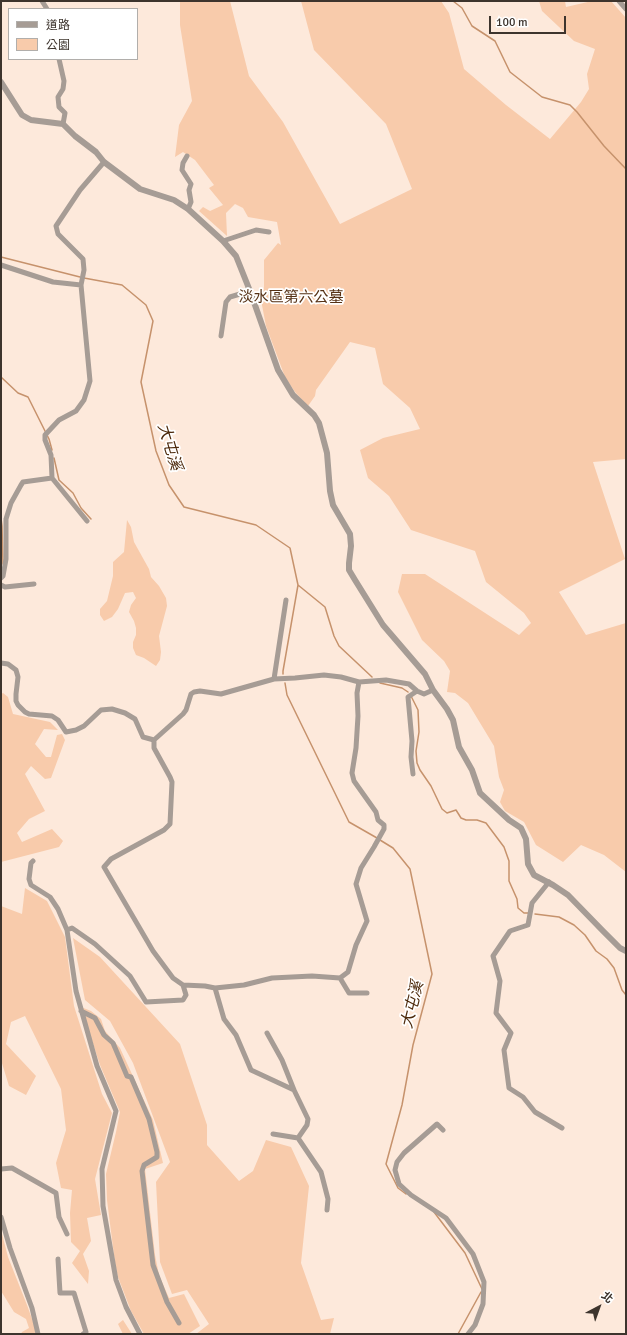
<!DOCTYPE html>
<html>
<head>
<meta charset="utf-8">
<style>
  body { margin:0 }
  #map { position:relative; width:627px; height:1335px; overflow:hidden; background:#fde9db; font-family:Signika,"Noto Sans TC",sans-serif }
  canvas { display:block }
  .frame { position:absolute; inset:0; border:2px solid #3d342d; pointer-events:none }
  .legend { position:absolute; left:8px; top:8px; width:130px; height:52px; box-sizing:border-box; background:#fff; border:1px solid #b1aeab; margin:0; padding:5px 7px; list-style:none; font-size:12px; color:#3d342d }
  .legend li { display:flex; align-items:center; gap:8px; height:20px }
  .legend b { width:20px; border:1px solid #b1aeab }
  .north { position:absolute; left:579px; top:1287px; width:40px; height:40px; -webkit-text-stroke:3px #fff; paint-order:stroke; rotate:41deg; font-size:11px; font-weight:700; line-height:16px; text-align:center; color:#3d342d }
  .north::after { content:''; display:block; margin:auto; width:14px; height:18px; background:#3d342d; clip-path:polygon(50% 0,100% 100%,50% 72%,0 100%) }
  .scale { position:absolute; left:489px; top:16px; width:77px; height:18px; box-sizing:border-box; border:2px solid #3d342d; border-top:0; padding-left:5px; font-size:12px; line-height:14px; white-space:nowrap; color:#3d342d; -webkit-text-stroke:3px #fff; paint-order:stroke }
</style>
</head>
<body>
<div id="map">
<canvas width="627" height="1335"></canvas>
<div class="frame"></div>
<ul class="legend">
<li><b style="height:5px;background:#a69c95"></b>道路</li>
<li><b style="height:11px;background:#f8cbab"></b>公園</li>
</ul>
<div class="north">北</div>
<div class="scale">100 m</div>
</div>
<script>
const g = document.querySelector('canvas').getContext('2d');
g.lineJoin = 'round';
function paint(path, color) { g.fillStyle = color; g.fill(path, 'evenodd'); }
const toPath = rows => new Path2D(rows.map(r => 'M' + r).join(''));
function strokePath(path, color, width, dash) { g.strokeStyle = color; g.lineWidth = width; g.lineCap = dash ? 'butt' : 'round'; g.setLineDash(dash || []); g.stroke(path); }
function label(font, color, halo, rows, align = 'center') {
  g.font = font + ' Signika,"Noto Sans TC",sans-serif'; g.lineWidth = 3.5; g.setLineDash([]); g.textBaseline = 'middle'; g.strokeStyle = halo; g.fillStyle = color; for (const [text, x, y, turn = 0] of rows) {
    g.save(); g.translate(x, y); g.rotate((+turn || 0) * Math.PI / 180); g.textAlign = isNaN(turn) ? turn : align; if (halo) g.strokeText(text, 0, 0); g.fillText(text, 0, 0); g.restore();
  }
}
paint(toPath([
  [180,1,230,1,249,76,283,122,340,224,412,189,386,124,314,50,301,1,441,1,449,13,464,69,506,105,550,139,581,102,589,89,587,74,595,49,574,41,542,11,539,1,565,1,566,7,592,1,611,1,626,18,626,459,593,462,625,559,559,592,586,635,626,623,626,872,604,855,581,845,563,862,536,845,524,822,505,811,500,802,504,790,499,777,494,746,468,703,455,693,447,692,450,671,444,661,422,640,398,592,402,574,425,574,519,635,531,623,524,613,486,582,475,551,411,530,389,496,368,478,360,450,383,438,420,429,410,408,383,384,375,348,350,342,316,390,315,396,308,406,295,392,285,377,266,326,261,300,264,287,264,260,278,243,281,245,277,222,248,217,243,208,235,204,226,213,227,236,199,211,203,207,210,211,223,205,209,188,214,185,195,160,183,152,175,157,179,125,192,101,180,25],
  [127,520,131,527,134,542,149,569,151,577,159,586,166,598,167,606,159,636,161,652,160,660,156,666,144,658,136,655,133,648,133,642,136,635,136,628,134,621,129,612,131,605,136,598,133,592,125,593,118,609,112,617,104,621,100,615,100,609,107,601,113,576,113,562,124,552],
  [3,693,8,697,13,714,50,722,58,730,44,729,35,744,46,757,51,757,57,735,62,734,65,740,51,778,45,779,31,766,25,774,45,811,29,819,17,833,22,842,52,829,63,841,59,847,1,862,1,694],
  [25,888,47,901,65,937,74,1006,102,1094,112,1113,95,1179,101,1215,87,1218,91,1241,83,1254,89,1271,88,1284,72,1263,80,1251,71,1242,70,1213,72,1190,61,1188,56,1163,66,1130,61,1089,25,1016,11,1022,6,1044,36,1076,26,1095,9,1086,1,1060,1,906,22,914],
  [73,938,100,957,180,1044,207,1125,207,1145,239,1181,253,1171,266,1140,291,1147,309,1186,301,1263,321,1320,334,1318,330,1334,196,1334,209,1324,187,1290,172,1294,160,1262,156,1182,170,1162,133,1063,110,1021,85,1000],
  [81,1007,91,1011,101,1019,105,1031,120,1048,153,1120,163,1163,145,1169,155,1255,159,1275,169,1298,184,1294,200,1326,188,1334,144,1334,131,1311,118,1277,115,1263,107,1200,106,1174,116,1132,120,1112,100,1065],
  [1,1230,8,1257,27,1305,36,1330,35,1334,21,1334,22,1332,29,1328,26,1319,14,1312,1,1291],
  [123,1320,132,1334,123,1334,118,1324]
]), '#f8cbab');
strokePath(toPath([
  [453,1,462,8,472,26,495,41,510,72,542,97,570,105,577,112,604,146,626,169],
  [1,257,80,277],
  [84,278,122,285,146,305,153,321,141,382,156,451,169,485,184,507,256,525,290,548,298,585,283,671,283,674],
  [1,377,18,393,28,397,49,439,52,450],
  [54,458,59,480,73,493,81,508,91,519],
  [1,518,2,526,3,564],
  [298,585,325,607,334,636,339,646,372,677],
  [285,683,287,695,349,822,377,838],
  [380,683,402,688,408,692],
  [411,696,418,710,419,732,416,751,417,763,420,770,431,786,442,809,447,813,456,810,461,818,466,820,477,820,486,823,504,847,509,861,509,881,517,899,518,908,524,913,529,913],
  [380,840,393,848,410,869,432,974,413,1045,402,1105,386,1164,398,1188,406,1194],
  [535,914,559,917,574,925,585,935,596,951,607,959,614,968,622,990,626,995],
  [434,1212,465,1253,482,1289],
  [458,1334,481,1292]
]), '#c6926c', 1.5);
strokePath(toPath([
  [42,1,47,9],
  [619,1,626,9],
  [59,59,64,81,63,89,58,97,59,107,65,113,63,124],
  [187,156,183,163,182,170,191,184,189,190,191,202,188,209],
  [223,241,256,230,269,232],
  [1,265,53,282,81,285],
  [221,336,226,302,230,297,250,291],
  [52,478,87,521],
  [1,578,3,576,6,559,6,519,11,503,21,485,23,482,52,478,51,455,45,440,45,435,59,420,76,411,84,400,90,381,81,285,84,270,83,259,58,234,56,226,80,190,104,162],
  [1,585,5,587,34,584],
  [1,663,8,664,16,670,18,677,16,694,16,701,18,705,25,712,29,714,52,716,58,720,66,732,76,730,84,726,101,710,112,709,125,713,135,719,143,737,154,740],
  [274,679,286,600],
  [359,682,357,693,358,716,356,748,352,773,354,781,376,812,378,820,384,825,384,829,374,847,361,868,356,884,367,921,356,945,348,972,340,978,312,976,272,978,244,985,215,988,205,986,183,985,173,978,153,951,104,867,111,859,164,830,170,824,172,782,170,777,154,748,154,740,183,714,186,710,191,694,194,692,200,691,221,694,274,679,295,678,324,675,341,677,359,682,386,680,409,684,417,691,424,694,433,690],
  [413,774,411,757,412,741,408,697,417,691],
  [33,861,31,863,29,879,31,885,50,897,58,909,67,930,72,928,95,944,130,976,146,1002,183,1000,186,995,183,985],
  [549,882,532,903,528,925,510,931,493,956,500,981,496,1013,511,1033,504,1050,509,1088,523,1097,535,1112,562,1128],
  [67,930,76,991,97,1066,116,1111,102,1169,103,1206,116,1280,126,1307,140,1334],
  [340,978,349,993,367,993],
  [215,988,224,1019,236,1035,251,1070,294,1090,308,1119,307,1125,298,1138,321,1172,328,1199,327,1210],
  [81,1011,95,1018,104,1035,113,1043,127,1076,131,1077,149,1119,157,1152,157,1157,144,1165,142,1171,153,1265,167,1302,179,1323],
  [267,1033,282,1060,294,1090],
  [443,1130,437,1124,404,1153,397,1162,395,1170,399,1184,411,1195,446,1218,473,1254,484,1282,483,1304,475,1325,468,1334],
  [273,1134,298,1138],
  [1,1169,12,1168,56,1193,59,1217,67,1234],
  [1,1217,10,1248,32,1308,38,1334],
  [58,1259,60,1293,74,1293,86,1332,83,1334]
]), '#a69c95', 5);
strokePath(toPath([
  [1,82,22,115,31,120,63,124,75,136,96,152,104,162,140,189,174,200,188,209,223,241,236,256,250,291,278,370,293,395,314,415,319,423,327,453,330,491,333,505,350,534,351,546,349,563,349,570,355,580,383,625,425,674,433,690,447,709,453,720,459,747,472,770,480,793,509,820,521,828,526,839,528,864,534,875,553,885,568,895,603,931,620,948,626,951]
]), '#a69c95', 6);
label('15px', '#563115', '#fff', [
  ["淡水區第六公墓",291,298]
]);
label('italic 16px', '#4d2a0c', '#fff', [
  ["大屯溪",169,447,73],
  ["大屯溪",413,1005,-76]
]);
</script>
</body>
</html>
